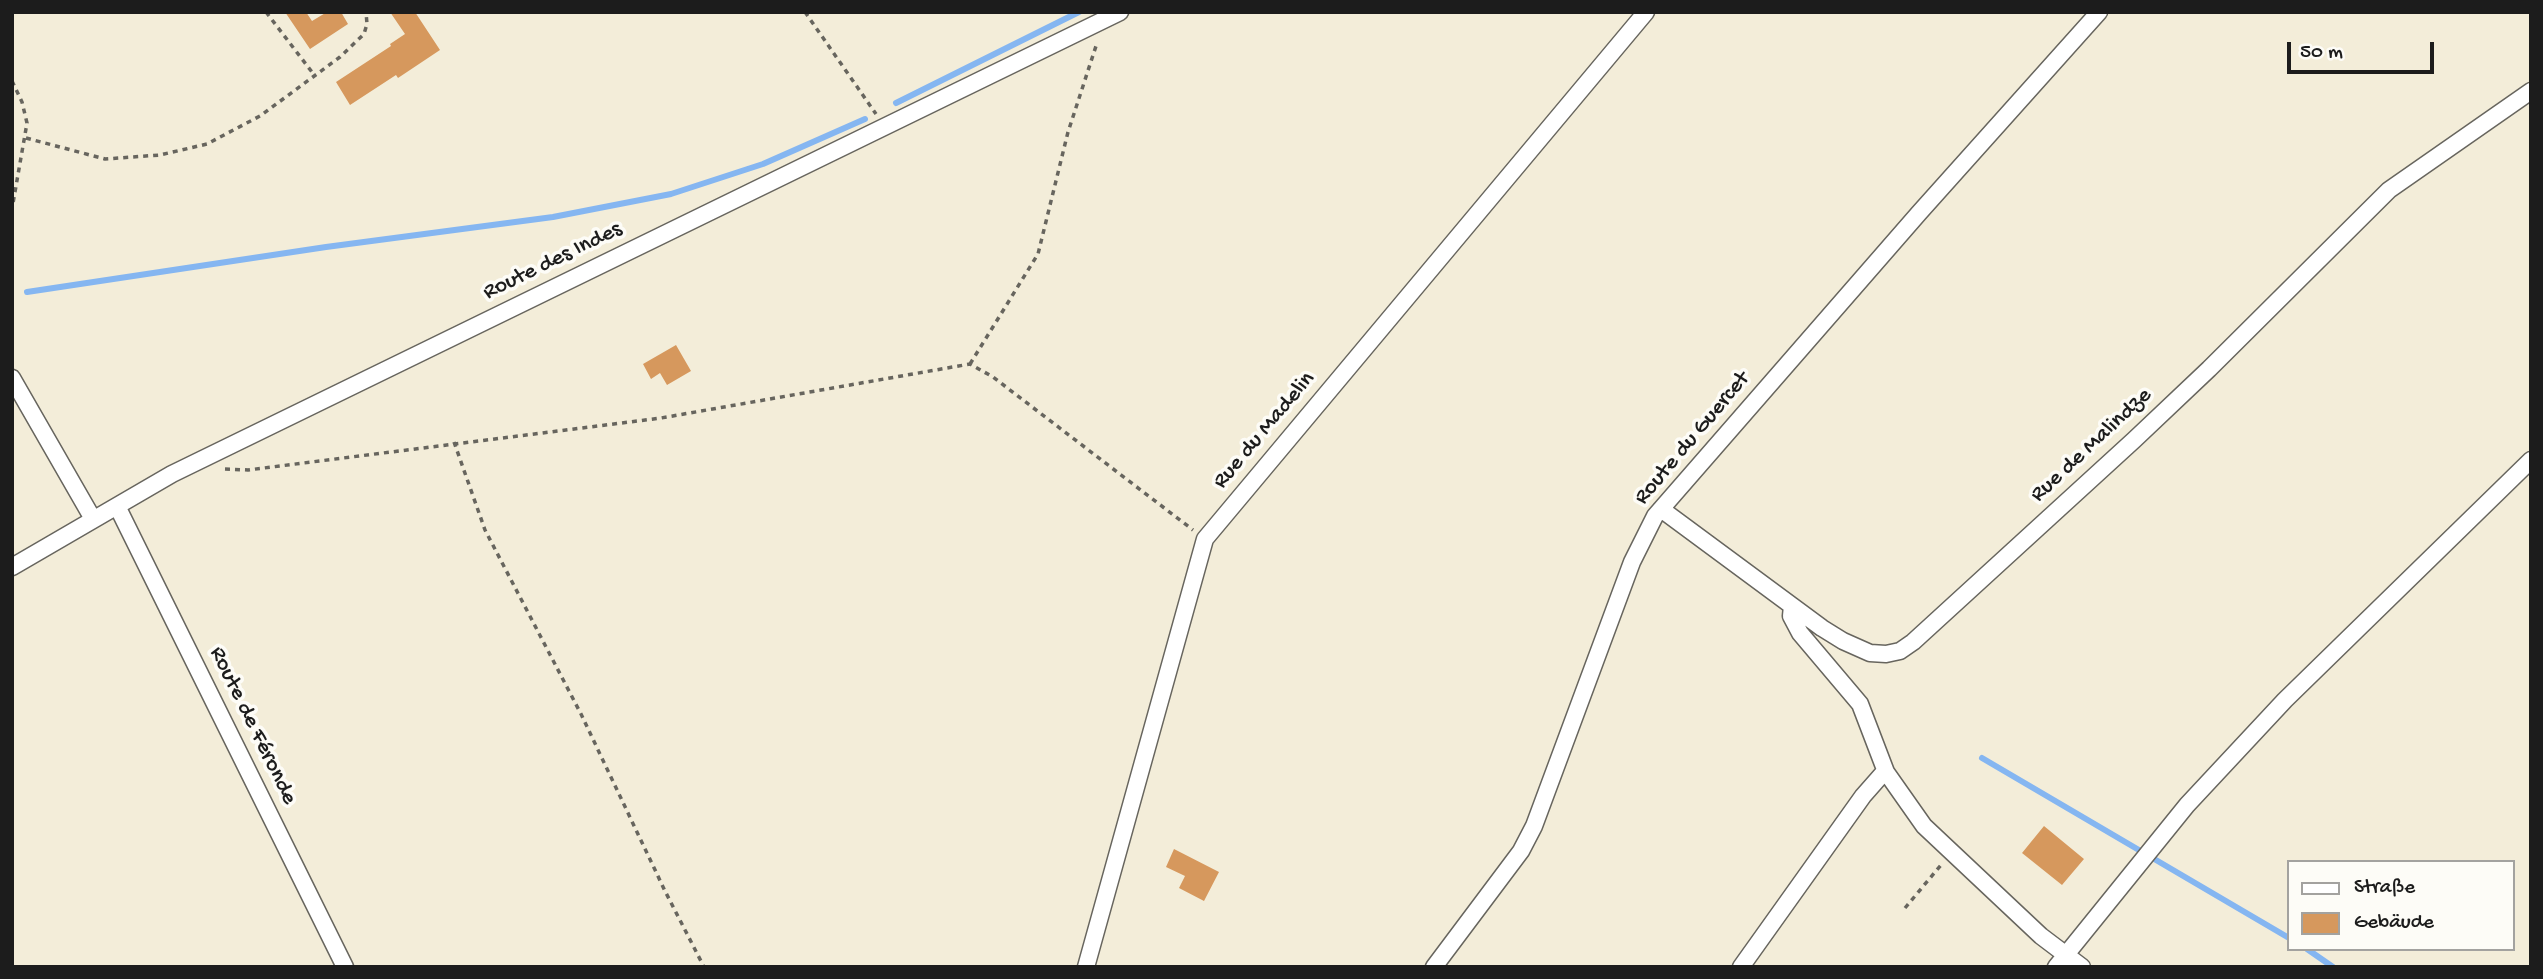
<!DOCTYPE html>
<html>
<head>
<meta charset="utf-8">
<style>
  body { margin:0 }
  #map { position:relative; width:2543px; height:979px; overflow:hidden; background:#f3edd9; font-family:"Gochi Hand",sans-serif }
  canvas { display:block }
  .frame { position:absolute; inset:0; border:14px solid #1c1c1c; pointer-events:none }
  .legend { position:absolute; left:2287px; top:860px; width:228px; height:91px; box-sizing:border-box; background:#fdfcf7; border:2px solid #a3a29f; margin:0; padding:9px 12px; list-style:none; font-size:21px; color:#1c1c1c }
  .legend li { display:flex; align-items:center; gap:14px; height:35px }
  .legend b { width:35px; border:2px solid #a3a29f }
  .scale { position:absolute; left:2287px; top:42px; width:147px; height:32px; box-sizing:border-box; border:4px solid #1c1c1c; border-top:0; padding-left:9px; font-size:21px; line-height:24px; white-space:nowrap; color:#1c1c1c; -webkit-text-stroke:5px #fdfcf7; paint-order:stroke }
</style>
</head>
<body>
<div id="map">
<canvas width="2543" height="979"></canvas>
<div class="frame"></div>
<ul class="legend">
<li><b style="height:9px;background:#fff"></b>Straße</li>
<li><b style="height:19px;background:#d6985d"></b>Gebäude</li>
</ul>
<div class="scale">50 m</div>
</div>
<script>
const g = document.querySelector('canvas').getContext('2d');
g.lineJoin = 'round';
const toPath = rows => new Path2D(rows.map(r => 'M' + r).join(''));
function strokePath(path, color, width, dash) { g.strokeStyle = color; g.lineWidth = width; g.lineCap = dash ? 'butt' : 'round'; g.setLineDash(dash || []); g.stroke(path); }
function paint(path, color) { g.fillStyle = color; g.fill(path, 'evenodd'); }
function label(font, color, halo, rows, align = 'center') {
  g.font = font + ' "Gochi Hand",sans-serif'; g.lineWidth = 7; g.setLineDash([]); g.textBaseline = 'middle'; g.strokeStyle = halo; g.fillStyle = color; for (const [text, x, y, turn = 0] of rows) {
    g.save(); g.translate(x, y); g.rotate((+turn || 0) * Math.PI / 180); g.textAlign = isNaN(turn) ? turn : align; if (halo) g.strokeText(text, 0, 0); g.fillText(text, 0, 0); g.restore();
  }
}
strokePath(toPath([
  [896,103,1079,12],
  [27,292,326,247,553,217,671,194,763,164,865,119],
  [1982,758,2289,938],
  [2307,949,2333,967]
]), '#85b6f1', 6);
paint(toPath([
  [285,12,306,12,312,21,327,12,341,12,348,24,310,49],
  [390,12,415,12,440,50,398,78,396,75,350,105,336,82,391,46,390,44,405,34],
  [676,345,691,371,667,385,660,373,651,379,643,364],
  [2044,826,2084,859,2062,885,2022,853],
  [1174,849,1219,872,1204,901,1179,888,1185,876,1166,867]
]), '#d6985d');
const street = toPath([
  [12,378,93,519],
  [117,506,345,967],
  [1661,509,1822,628,1843,641,1870,653,1886,654,1900,651,1913,642,2134,440,2209,369,2389,190,2531,91],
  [12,567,172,474,1120,12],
  [1792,606,1791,616,1800,633,1860,704,1886,772,1924,826,2041,936,2082,967],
  [1086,967,1205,539,1646,12],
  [1434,967,1521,851,1534,826,1632,562,1655,516,1919,213,2099,12],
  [1741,967,1863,796,1885,771],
  [2056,967,2187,805,2285,700,2531,460]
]);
strokePath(street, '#67655e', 19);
strokePath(toPath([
  [266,12,315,76],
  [805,12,876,114],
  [12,81,22,102,27,123,12,209],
  [26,138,105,159,160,155,207,144,260,116,340,57,364,34,367,24,366,12],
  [970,364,1038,254,1068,132,1097,43],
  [454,442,485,530,581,714,665,891,704,967],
  [225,469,248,470,661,418,970,364,993,377,1193,530],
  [1905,908,1941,865]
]), '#67655e', 3.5, [5, 5]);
strokePath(street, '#fff', 16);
label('23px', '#1c1c1c', '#fdfcf7', [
  ["Route des Indes",553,262,-26],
  ["Rue du Madelin",1265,431,-50],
  ["Route du Guercet",1693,439,-50],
  ["Rue de Malindze",2092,446,-43],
  ["Route de Féronde",252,726,64]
]);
</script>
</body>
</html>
